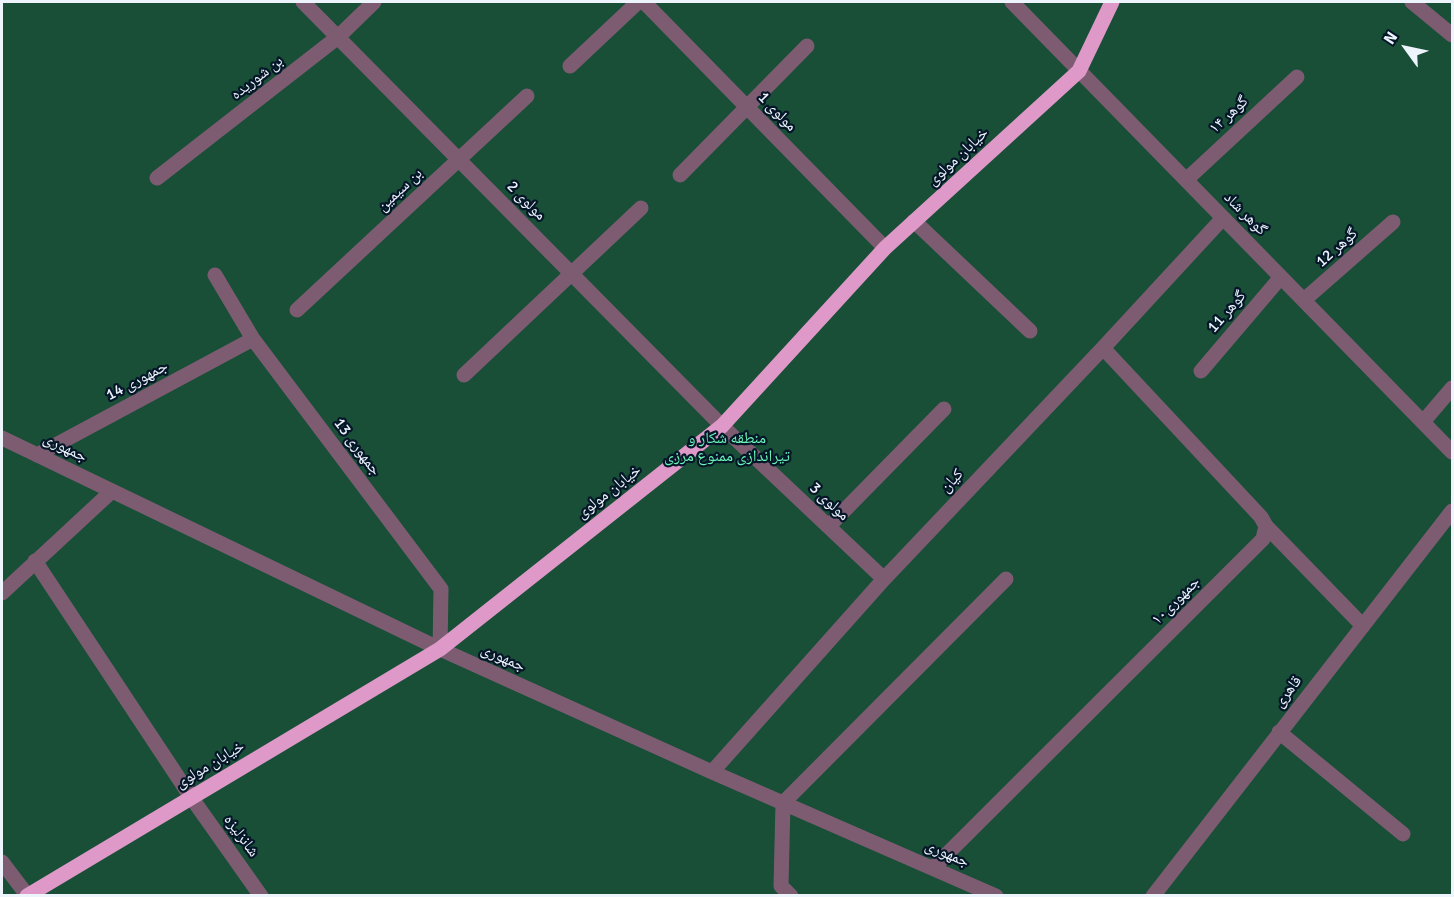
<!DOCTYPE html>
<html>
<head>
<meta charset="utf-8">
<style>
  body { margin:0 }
  #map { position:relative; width:1454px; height:897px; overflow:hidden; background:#0d1f32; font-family:Signika,sans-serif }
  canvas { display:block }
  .frame { position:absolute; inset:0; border:3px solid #edf4fc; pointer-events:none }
  .north { position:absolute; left:1376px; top:18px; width:60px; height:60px; -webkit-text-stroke:4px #041628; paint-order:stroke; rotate:303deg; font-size:16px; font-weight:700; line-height:24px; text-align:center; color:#edf4fc }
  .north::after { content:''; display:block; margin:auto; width:21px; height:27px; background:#edf4fc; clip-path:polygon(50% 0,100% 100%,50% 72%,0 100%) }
</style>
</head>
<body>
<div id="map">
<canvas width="1454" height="897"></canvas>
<div class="frame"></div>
<div class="north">N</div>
</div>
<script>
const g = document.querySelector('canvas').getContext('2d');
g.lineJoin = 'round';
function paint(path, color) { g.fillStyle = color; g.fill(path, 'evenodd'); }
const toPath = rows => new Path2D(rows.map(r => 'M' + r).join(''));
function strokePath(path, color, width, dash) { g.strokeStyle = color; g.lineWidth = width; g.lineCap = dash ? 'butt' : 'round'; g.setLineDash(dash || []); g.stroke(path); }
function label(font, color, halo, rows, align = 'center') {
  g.font = font + ' Signika,"Noto Naskh Arabic",sans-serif'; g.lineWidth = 4.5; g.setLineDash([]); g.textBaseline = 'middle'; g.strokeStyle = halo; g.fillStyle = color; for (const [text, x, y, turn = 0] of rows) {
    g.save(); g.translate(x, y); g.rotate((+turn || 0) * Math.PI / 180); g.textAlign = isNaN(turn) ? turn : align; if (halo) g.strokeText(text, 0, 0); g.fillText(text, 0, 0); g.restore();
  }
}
paint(toPath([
  [2,2,1452,2,1452,895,2,895]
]), '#194e37');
strokePath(toPath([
  [303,2,722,426,884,579],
  [644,2,885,248],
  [1012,2,1452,452],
  [1412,2,1452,35],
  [570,66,638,2],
  [680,175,807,46],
  [157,178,338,37,374,2],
  [1186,180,1297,77],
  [914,221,1030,331],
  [215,275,253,339,441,589,440,649],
  [1304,300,1393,222],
  [297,310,527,96],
  [1201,371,1281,277],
  [464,375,641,208],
  [1423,422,1452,388],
  [2,438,440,649,712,772,996,896],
  [37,455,253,339],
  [829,526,944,409],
  [1266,526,1363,626],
  [35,561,191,797,261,896],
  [2,593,112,491],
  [1279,732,1403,834],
  [712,772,884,579,1103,348,1223,218],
  [2,862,27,895],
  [933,868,1263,539,1266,526,1261,517,1103,348],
  [791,896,781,886,783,803,1006,579],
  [1153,896,1452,511]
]), '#7d5c72', 15);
strokePath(toPath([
  [27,896,440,649,722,426,885,248,1079,71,1112,2]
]), '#df99c8', 15);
label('16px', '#edf4fc', '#041628', [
  ["بن شوریده",257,78,-38],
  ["مولوی 1",777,112,46],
  ["گوهر ۱۴",1229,115,-43],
  ["خیابان مولوی",958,157,-43],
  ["بن سیمین",400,190,-43],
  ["مولوی 2",526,201,45],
  ["گوهر شاد",1245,214,45],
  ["گوهر 12",1337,248,-42],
  ["گوهر 11",1227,312,-49],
  ["جمهوری 14",137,381,-28],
  ["جمهوری 13",357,447,53],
  ["جمهوری",65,448,26],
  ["کیان",952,481,-47],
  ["خیابان مولوی",609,492,-38],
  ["مولوی 3",829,502,43],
  ["جمهوری۱۰",1176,601,-45],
  ["جمهوری",503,658,24],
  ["قاهری",1288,692,-52],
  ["خیابان مولوی",210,765,-31],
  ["شانزلیزه",241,836,54],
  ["جمهوری",947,854,23]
]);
label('16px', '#6cf7b8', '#041628', [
  ["منطقه شکار و",727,439],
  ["تیراندازی ممنوع مرزی",727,457]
]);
</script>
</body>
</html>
